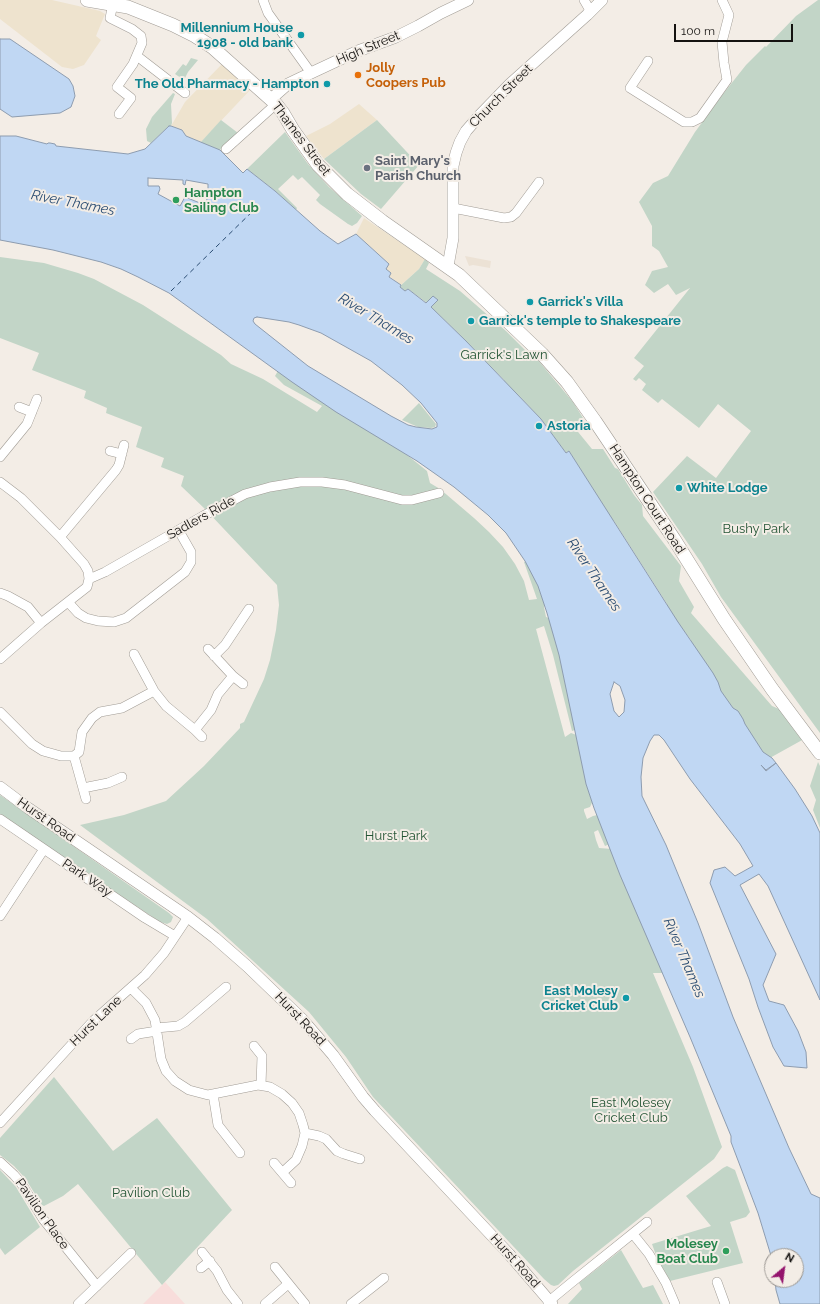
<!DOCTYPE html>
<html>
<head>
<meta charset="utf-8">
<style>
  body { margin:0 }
  #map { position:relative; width:820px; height:1304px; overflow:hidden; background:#f3ede6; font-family:Raleway,sans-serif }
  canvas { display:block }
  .north { position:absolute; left:764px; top:1248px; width:40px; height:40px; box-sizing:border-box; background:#f3ede6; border:1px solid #9a9691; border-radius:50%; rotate:29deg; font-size:11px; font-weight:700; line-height:16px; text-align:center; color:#151311 }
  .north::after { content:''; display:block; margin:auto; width:14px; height:18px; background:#94146d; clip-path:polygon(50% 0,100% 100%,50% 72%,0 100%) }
  .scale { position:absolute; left:674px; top:24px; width:119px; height:18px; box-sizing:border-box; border:2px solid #151311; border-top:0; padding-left:5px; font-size:12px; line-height:14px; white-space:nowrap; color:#151311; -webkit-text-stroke:3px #f3ede6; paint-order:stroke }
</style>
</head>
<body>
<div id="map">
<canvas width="820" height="1304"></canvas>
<div class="north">N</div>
<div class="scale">100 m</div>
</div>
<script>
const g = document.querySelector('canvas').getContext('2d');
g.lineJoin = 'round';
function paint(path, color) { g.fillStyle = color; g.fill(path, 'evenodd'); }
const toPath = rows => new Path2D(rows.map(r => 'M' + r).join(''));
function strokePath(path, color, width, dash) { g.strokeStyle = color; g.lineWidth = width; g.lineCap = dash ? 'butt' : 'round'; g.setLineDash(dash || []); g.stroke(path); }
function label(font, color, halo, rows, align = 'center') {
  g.font = font + ' Raleway,sans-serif'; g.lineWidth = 4; g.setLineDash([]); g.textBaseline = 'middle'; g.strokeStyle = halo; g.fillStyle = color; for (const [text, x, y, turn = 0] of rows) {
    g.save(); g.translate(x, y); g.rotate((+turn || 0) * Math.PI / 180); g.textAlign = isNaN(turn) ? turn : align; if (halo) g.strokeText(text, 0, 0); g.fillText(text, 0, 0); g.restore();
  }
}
paint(toPath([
  [0,0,52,0,100,11,105,14,96,36,101,40,84,65,73,69,62,67,0,19],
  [223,63,252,88,200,143,186,136,182,130,171,126,185,102],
  [359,104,377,120,324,159,306,136,330,124],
  [364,218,425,259,419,269,401,285,389,276,385,269,389,264,356,234]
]), '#eee3ce');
paint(toPath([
  [465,256,491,261,490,268,473,265,469,266]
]), '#ece2d5');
paint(toPath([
  [165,1282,185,1304,143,1304]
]), '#f8dddb');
paint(toPath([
  [818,0,820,0,820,733,721,597,702,564,653,492,687,456,716,478,751,431,718,404,699,428,662,399,658,403,642,390,646,384,639,378,636,381,633,379,644,366,634,358,690,288,676,295,668,284,654,293,645,285,652,271,668,267,659,251,652,246,652,226,639,202,653,183,668,176,695,132,723,94,746,65,765,46,766,47,796,16],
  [191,58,198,60,188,72,184,80,175,74,183,64,186,66],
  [173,93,175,94,171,104,172,123,171,126,169,126,151,143,147,141,146,129,152,117],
  [221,120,238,133,220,150,200,143],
  [377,120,419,165,381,209,361,194,324,159],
  [285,132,308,164,329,187,362,216,357,223,352,226,348,224,320,204,316,200,320,195,302,177,298,180,293,175,278,189,297,208,296,210,275,191,247,169],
  [0,257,44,263,78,273,94,279,143,305,221,355,231,364,263,379,317,412,322,406,284,385,275,376,279,369,386,438,427,471,430,483,440,489,474,518,489,532,503,547,515,564,524,581,529,600,537,599,524,562,532,560,549,600,544,607,546,617,562,622,578,729,572,731,553,655,544,626,536,629,565,737,571,733,582,737,596,794,590,807,584,809,584,811,587,819,593,816,602,814,612,843,605,846,598,830,594,832,596,840,599,848,612,849,664,973,653,973,693,1067,722,1147,714,1159,573,1271,558,1285,554,1286,551,1285,544,1279,373,1097,346,1057,309,1012,207,919,80,825,124,815,166,801,204,766,240,728,240,724,244,722,264,679,270,660,276,630,279,605,277,585,205,509,181,486,184,476,161,467,164,458,136,447,142,427,106,413,107,408,84,398,86,391,32,370,39,353,0,338],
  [425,259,429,263,426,269,460,291,506,331,535,360,537,359,573,402,583,418,568,428,574,427,592,449,603,449,615,468,618,469,634,495,642,505,643,516,681,566,679,581,694,607,691,613,772,706,784,711,804,739,768,759,688,649,691,640,665,607,667,604,614,521,610,520,609,515,569,451,566,453,541,419,517,394,502,384,504,380,466,341,431,307,436,301,427,303,408,289,405,291,399,287,419,269],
  [419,403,436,424,435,427,431,428,418,427,402,420],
  [818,762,820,766,820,828,813,810,816,800,810,786],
  [0,795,169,913,173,917,171,922,167,924,160,922,0,815],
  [54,1077,113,1151,157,1118,232,1210,162,1285,78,1184,63,1196,44,1206,42,1205,25,1178,14,1166,0,1155,0,1138],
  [727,1166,735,1170,750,1212,746,1217,730,1222,743,1263,670,1281,657,1258,652,1244,711,1226,686,1196,723,1168],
  [0,1170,16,1187,40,1227,5,1255,0,1248],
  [621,1250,643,1288,653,1285,663,1304,568,1304,582,1289,579,1283]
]), '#c2d5c7');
const water = toPath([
  [0,39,10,39,69,79,73,86,75,96,71,107,60,113,12,117,0,109,0,39],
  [169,126,171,126,182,130,186,136,220,150,243,173,247,169,275,191,320,231,338,244,356,234,389,264,386,269,391,273,389,277,401,285,400,287,405,291,408,289,426,303,433,296,438,300,431,307,466,341,541,419,566,453,569,451,678,622,713,673,718,682,721,691,733,708,738,711,743,719,745,724,763,752,772,758,776,763,766,770,761,765,766,771,776,763,795,789,812,816,820,833,820,1000,768,886,759,874,740,885,776,954,763,985,769,1001,784,1005,798,1031,806,1052,807,1068,784,1066,773,1047,758,1007,749,979,710,883,714,870,725,867,735,876,753,866,740,844,690,779,664,740,659,735,654,735,650,741,643,758,641,777,642,796,666,845,698,923,733,1017,789,1148,811,1194,820,1198,820,1304,780,1304,776,1290,775,1280,796,1280,796,1256,772,1256,772,1259,758,1213,731,1142,731,1136,690,1037,620,875,594,808,586,784,559,655,547,613,538,586,525,561,506,533,488,515,454,487,417,461,336,412,292,382,169,293,138,277,121,269,101,262,53,250,0,240,0,136,16,136,47,144,48,143,50,143,55,144,56,146,128,154,145,149,169,126],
  [148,178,183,180,183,184,185,185,186,180,208,184,208,196,205,205,185,197,180,206,158,194,160,189,159,186,148,186,148,178],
  [257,317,289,322,299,325,321,333,371,361,402,385,421,403,437,423,437,427,432,429,416,427,408,425,391,416,308,366,255,324,253,321,254,318,257,317],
  [614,682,620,686,625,700,624,712,619,717,614,711,610,694,614,682]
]);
paint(water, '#c0d7f3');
strokePath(water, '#8d9caf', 1);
strokePath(toPath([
  [171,291,259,205]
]), '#2a4c72', 1, [5, 4]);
const minor = toPath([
  [263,0,268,13,311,73],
  [584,0,591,12],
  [113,4,110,18,132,29,141,36,142,43,133,64,117,87,131,98,119,114],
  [137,56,185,93],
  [648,61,630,88,684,122,692,122,700,118,727,80,724,63,722,42,729,15,722,0],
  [226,149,276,104],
  [453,208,504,218,511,217,516,213,539,182],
  [19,407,32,412],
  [110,451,122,454],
  [0,457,27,424,37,399],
  [0,482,21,498,60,537,84,564,88,571,89,579],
  [60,537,116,470,119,465,124,445],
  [0,593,8,596,28,607,41,623],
  [68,602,78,613,86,618,98,621,114,622,126,618,185,572,191,562,191,552,179,531],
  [208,649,233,676,243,684],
  [134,654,154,691,166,706,195,730,211,710,218,694,233,676],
  [214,656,225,645,249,609],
  [0,659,41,623,87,587,89,579,105,572,203,516,245,494,270,487,300,482,322,482,345,485,402,500,412,500,439,493],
  [0,712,32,744,43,751,61,756,74,756,79,752,82,732,92,718,100,712,122,708,154,691],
  [195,730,202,737],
  [74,756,86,799],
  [83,788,108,783,122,777],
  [0,819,145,918,175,936],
  [0,916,44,849],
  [131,988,146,1003,155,1020,161,1059,166,1071,175,1081,189,1090,208,1095,258,1085,270,1087,282,1094,292,1103,299,1113,303,1125,305,1133,302,1146,296,1160,283,1172],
  [156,1028,178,1026,185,1022,226,987],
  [131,1039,138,1034,157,1031],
  [254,1046,262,1056,261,1085],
  [213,1094,218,1125,240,1153],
  [0,1123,93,1021,145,975,164,953,188,917],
  [305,1133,319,1136,326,1139,337,1151,344,1154,360,1159],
  [0,1162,14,1175,21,1183,43,1219,97,1286],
  [274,1163,291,1183],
  [633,1234,649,1254,666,1283,675,1304],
  [202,1252,217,1271,227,1290,238,1304],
  [275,1267,305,1304],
  [201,1268,210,1261],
  [717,1282,725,1304],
  [78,1304,131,1253],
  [265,1304,288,1284],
  [351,1304,384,1278],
  [548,1304,554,1297,571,1283,647,1222]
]);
const major = toPath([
  [271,99,288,84,311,73,358,51,396,37,418,26,441,13,468,0],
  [448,266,453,238,453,166,456,153,460,142,466,131,480,115,510,84,587,15,602,0],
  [0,787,28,808,188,917,215,938,247,966,302,1019,333,1055,363,1097,375,1111,509,1254,552,1304]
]);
const highway = toPath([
  [87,0,128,7,173,25,195,36,212,47,276,104,283,113,293,130,318,165,347,194,382,221,459,275,542,354,567,382,595,421,674,539,724,619,772,689,820,753]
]);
strokePath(minor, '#a19c95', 10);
strokePath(major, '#a19c95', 12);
strokePath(highway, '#a19c95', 14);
strokePath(minor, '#fff', 9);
strokePath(major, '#fff', 11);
strokePath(highway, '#fff', 13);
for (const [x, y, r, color] of [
  [301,35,4,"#0f9aa8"],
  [358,75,4,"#e8710a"],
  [327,84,4,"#0f9aa8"],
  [367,168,4,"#6b7280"],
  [176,200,4,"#2e9e5b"],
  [530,302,4,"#0f9aa8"],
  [471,321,4,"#0f9aa8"],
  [539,426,4,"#0f9aa8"],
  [679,488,4,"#0f9aa8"],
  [626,998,4,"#0f9aa8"],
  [726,1251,4,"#2e9e5b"]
]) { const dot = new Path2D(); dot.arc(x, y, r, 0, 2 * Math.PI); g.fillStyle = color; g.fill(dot); strokePath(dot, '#f3ede6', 1.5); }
label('bold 13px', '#0d838f', '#f3ede6', [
  ["Millennium House",293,28,"right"],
  ["1908 - old bank",293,43,"right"],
  ["The Old Pharmacy - Hampton",319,84,"right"],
  ["Garrick's Villa",538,302],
  ["Garrick's temple to Shakespeare",479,321],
  ["Astoria",547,426],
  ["White Lodge",687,488],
  ["East Molesy",618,991,"right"],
  ["Cricket Club",618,1006,"right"]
], 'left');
label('13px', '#151311', '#f3ede6', [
  ["High Street",368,48,-23],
  ["Church Street",501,96,-45],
  ["Thames Street",301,139,53],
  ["Hampton Court Road",647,499,57],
  ["Sadlers Ride",201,518,-29],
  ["Hurst Road",46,820,35],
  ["Park Way",87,878,34],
  ["Hurst Road",300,1019,47],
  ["Hurst Lane",96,1021,-44],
  ["Pavilion Place",42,1214,55],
  ["Hurst Road",515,1261,48]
]);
label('bold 13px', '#c56008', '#f3ede6', [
  ["Jolly",366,68],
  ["Coopers Pub",366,83]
], 'left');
label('bold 13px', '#5b616d', '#f3ede6', [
  ["Saint Mary's",375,161],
  ["Parish Church",375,176]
], 'left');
label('bold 13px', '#27864d', '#f3ede6', [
  ["Hampton",184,193],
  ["Sailing Club",184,208],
  ["Molesey",718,1244,"right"],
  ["Boat Club",718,1259,"right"]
], 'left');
label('13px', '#235434', '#f3ede6', [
  ["Garrick's Lawn",504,355],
  ["Bushy Park",756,529],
  ["Hurst Park",396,836],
  ["East Molesey",631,1103],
  ["Cricket Club",631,1118],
  ["Pavilion Club",151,1193]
]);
label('italic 14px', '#2a4c72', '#f3ede6', [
  ["River Thames",73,203,11],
  ["River Thames",376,319,31],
  ["River Thames",594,575,56],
  ["River Thames",684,958,67]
]);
</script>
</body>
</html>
